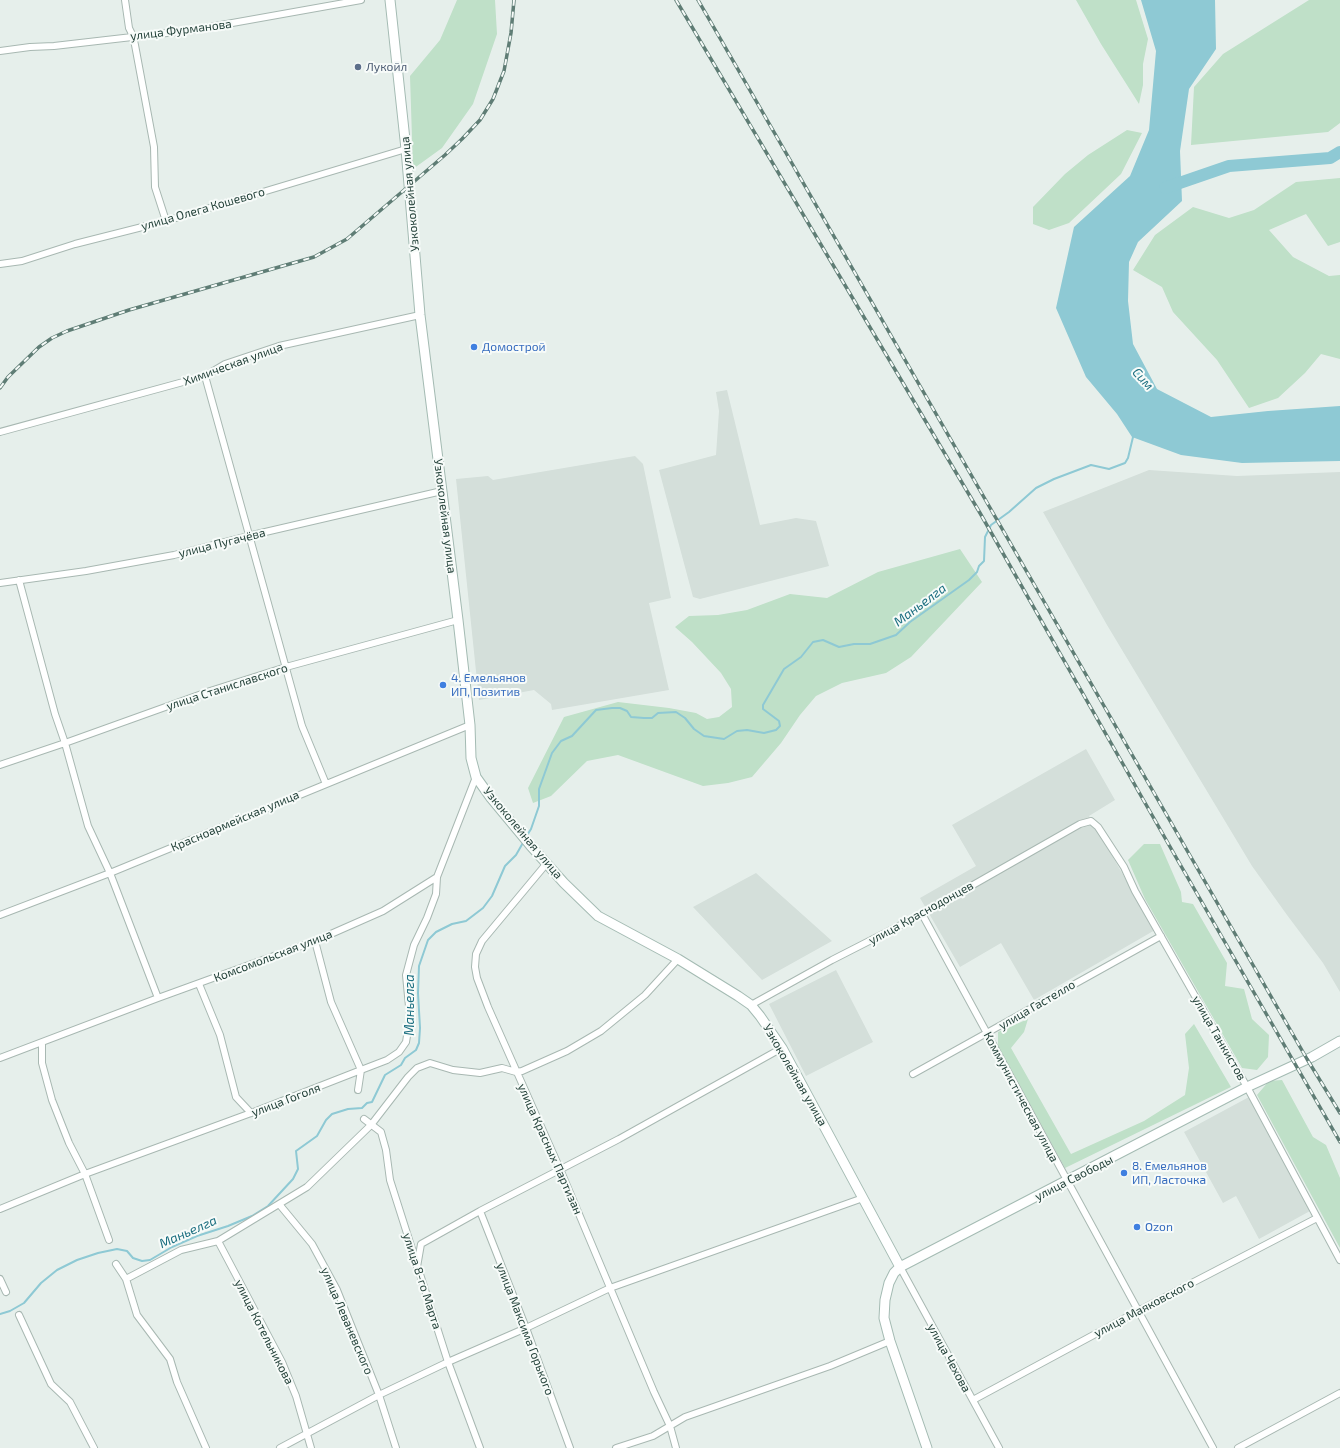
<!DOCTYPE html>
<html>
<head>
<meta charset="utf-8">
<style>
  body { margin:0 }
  canvas { display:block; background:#e6efeb }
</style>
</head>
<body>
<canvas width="1340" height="1448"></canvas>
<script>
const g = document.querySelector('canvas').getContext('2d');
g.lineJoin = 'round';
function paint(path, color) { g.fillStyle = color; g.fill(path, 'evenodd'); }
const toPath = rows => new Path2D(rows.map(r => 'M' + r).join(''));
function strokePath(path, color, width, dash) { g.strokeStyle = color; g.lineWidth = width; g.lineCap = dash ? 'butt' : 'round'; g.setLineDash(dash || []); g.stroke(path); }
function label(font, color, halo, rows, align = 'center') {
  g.font = font + ' "Exo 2",sans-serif'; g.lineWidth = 4; g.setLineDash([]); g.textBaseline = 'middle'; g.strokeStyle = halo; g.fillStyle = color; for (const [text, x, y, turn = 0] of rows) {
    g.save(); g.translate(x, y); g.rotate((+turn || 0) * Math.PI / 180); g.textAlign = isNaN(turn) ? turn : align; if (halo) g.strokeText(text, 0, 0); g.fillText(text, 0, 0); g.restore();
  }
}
paint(toPath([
  [727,390,760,525,796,518,816,521,829,566,700,599,693,597,659,470,716,455,719,411,716,392],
  [635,456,643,464,671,598,649,603,669,690,552,710,551,704,534,690,479,700,456,479,488,476,493,480],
  [1149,470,1237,476,1340,472,1340,992,1323,963,1287,915,1252,866,1107,625,1043,512],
  [1086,749,1115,800,1089,816,1155,930,1034,1000,1001,943,960,967,920,898,976,866,952,825],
  [756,873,832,941,762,980,693,907],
  [836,970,873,1042,806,1076,769,1004],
  [1249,1097,1310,1211,1259,1239,1236,1196,1223,1203,1184,1132]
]), '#d4dfda');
paint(toPath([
  [457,0,495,0,497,34,473,104,442,148,413,169,410,76,440,40],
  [1076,0,1136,0,1148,39,1143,64,1143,85,1139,104,1101,44],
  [1309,0,1340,0,1340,123,1328,132,1191,145,1194,87,1223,54],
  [1127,130,1142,133,1121,174,1069,223,1049,230,1033,224,1033,207,1065,174,1088,155],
  [1340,178,1340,242,1328,246,1306,214,1269,230,1293,257,1329,276,1340,275,1340,359,1321,354,1305,373,1278,398,1249,408,1217,360,1173,312,1162,287,1133,270,1155,235,1193,207,1229,218,1254,210,1296,182],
  [960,549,982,582,911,657,886,673,842,683,816,696,800,715,781,743,752,777,728,783,703,786,618,755,587,761,551,796,533,803,528,788,564,717,618,702,669,708,696,713,707,719,719,717,732,707,731,689,721,673,692,642,675,627,689,616,718,615,747,610,790,594,827,598,878,572],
  [1144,844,1160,844,1181,892,1182,902,1193,904,1227,963,1225,986,1244,989,1252,1019,1269,1035,1268,1057,1257,1070,1242,1068,1145,899,1128,860],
  [1028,1019,1024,1032,1011,1048,1071,1154,1144,1121,1185,1095,1189,1068,1185,1034,1194,1024,1231,1087,1065,1168,998,1046,998,1032],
  [1282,1080,1313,1137,1326,1145,1340,1178,1340,1248,1257,1095,1269,1081]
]), '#bfe0c8');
paint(toPath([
  [1141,0,1215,0,1216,49,1189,89,1180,151,1182,201,1138,242,1129,262,1128,301,1133,344,1157,389,1211,417,1268,411,1340,406,1340,461,1242,463,1181,455,1132,437,1117,414,1086,377,1056,308,1074,227,1130,176,1149,130,1156,51]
]), '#8ec9d4');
strokePath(toPath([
  [526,837,531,829,539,806,539,789,552,753,561,741,572,736,596,710,612,708,620,708,627,711,631,717,644,718,652,718,658,713,676,712,685,718,694,729,704,736,724,739,737,731,747,730,764,733,776,730,780,726,779,721,763,709,763,705,784,669,801,657,813,642,823,640,839,647,854,644,870,644,896,635,910,622,969,580,977,572,979,566,984,561,985,537,991,525,1009,512,1036,488,1054,479,1091,465,1109,469,1125,463,1128,458,1133,437],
  [0,1314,10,1311,24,1303,41,1283,57,1270,77,1260,98,1253,117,1249,127,1251,133,1258,142,1261,150,1260,172,1247,197,1236,228,1226,252,1216,268,1206,293,1179,298,1169,296,1151,317,1136,326,1120,332,1114,348,1109,362,1108,367,1103,372,1102,385,1075,401,1065,405,1058,416,1050,419,1043,420,1028,418,993,419,966,428,940,436,932,452,924,466,921,483,908,492,896,505,866,516,855,524,841]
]), '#8ec9d4', 2);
strokePath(toPath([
  [1165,188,1229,166,1330,158,1340,152]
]), '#8ec9d4', 12);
const street = toPath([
  [125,0,129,28,133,36,135,45,154,147,155,187,166,221],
  [0,51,30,47,54,46,193,30,361,0],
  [0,264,22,261,75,244,166,221,406,149],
  [205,376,302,726,326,784],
  [0,432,205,376,225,364,279,346,420,315],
  [19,580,55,714,65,743,88,826,110,873,158,998],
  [0,583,86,571,174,555,248,536,442,491],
  [0,765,65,743,210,691,286,667,458,620],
  [547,863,482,941,476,954,475,967,477,978,488,1007,560,1169,654,1392,670,1426,676,1448],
  [922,914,1213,1448],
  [0,915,110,873,470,725],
  [315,941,331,1002,361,1070,358,1090],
  [199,984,220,1035,236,1097,251,1113],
  [751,1005,832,960,922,914,1080,824,1091,821,1098,827,1124,867,1135,891,1247,1087,1340,1260],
  [42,1043,42,1063,52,1100,69,1143,85,1174,109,1240],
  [0,1058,158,998,315,941,383,911,437,877,476,777],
  [913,1074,1161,936],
  [364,1119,381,1132,386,1150,390,1180,448,1362,480,1448],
  [279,1204,312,1244,337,1290,379,1395,396,1448],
  [0,1209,85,1174,251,1113,361,1070,387,1060,399,1052,406,1042,410,1017,406,975,414,945,427,918,436,894,437,877],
  [480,1211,526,1328,570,1448],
  [218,1241,282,1362,296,1396,311,1448],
  [116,1264,126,1279,137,1315,170,1359,177,1382,206,1448],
  [417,1267,421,1244,480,1211,619,1139,782,1048],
  [900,1267,999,1448],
  [0,1279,6,1292],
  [126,1279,181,1250,218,1241,307,1187,371,1125,408,1077,417,1068,430,1063,453,1070,480,1073,502,1068,516,1072,522,1071,567,1051,601,1031,645,995,678,959],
  [19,1315,51,1384,70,1402,94,1448],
  [973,1400,1138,1311,1317,1218],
  [280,1448,379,1395,448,1362,526,1328,610,1288,863,1198],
  [616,1448,653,1436,685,1417,830,1366,890,1341],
  [1238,1448,1340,1393]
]);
const secondary = toPath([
  [390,0,406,149,420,315,458,620,470,725,471,758,476,777,491,798,530,845,564,883,598,916,678,959,738,996,751,1005,760,1016,782,1048,900,1267],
  [927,1448,890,1341,884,1318,885,1300,889,1283,894,1273,900,1267,1247,1087,1312,1057,1340,1041]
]);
strokePath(street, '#a8b8b2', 8);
strokePath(secondary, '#a4bbb3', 11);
strokePath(street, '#fff', 6);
strokePath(secondary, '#fff', 9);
const rail = toPath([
  [676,0,980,513,1177,859,1340,1142],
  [698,0,1307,1059,1340,1113],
  [0,388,8,377,39,347,52,338,67,331,129,310,314,257,347,239,445,155,462,139,480,120,493,99,504,71,511,33,514,0]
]);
strokePath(rail, '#5f7d75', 3.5);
strokePath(rail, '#f7fbf9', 2, [6]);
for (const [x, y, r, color] of [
  [358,67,4,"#5c6f8a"],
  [474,347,4,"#3f7fe0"],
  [443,685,4,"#3f7fe0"],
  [1124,1173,4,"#3f7fe0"],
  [1137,1227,4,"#3f7fe0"]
]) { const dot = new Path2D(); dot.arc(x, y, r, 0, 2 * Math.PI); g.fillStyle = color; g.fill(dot); strokePath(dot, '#f7fbf9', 1.5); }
label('12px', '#24423a', '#f7fbf9', [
  ["улица Фурманова",181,30,-7],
  ["Узкоколейная улица",410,194,-95],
  ["улица Олега Кошевого",203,209,-16],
  ["Химическая улица",233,364,-20],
  ["Узкоколейная улица",445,516,83],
  ["улица Пугачёва",222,543,-14],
  ["улица Станиславского",227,687,-18],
  ["Красноармейская улица",235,821,-23],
  ["Узкоколейная улица",523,833,50],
  ["улица Краснодонцев",921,913,-29],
  ["Комсомольская улица",273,956,-21],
  ["улица Гастелло",1037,1005,-30],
  ["улица Танкистов",1219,1038,60],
  ["Узкоколейная улица",795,1075,60],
  ["Коммунистическая улица",1021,1097,62],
  ["улица Гоголя",286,1100,-21],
  ["улица Красных Партизан",550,1149,66],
  ["улица Свободы",1074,1178,-27],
  ["улица 8-го Марта",422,1281,72],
  ["улица Маяковского",1144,1308,-28],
  ["улица Леваневского",347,1321,67],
  ["улица Максима Горького",525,1329,69],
  ["улица Котельникова",264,1332,63],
  ["улица Чехова",949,1358,61]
]);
label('12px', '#4e5e75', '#f7fbf9', [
  ["Лукойл",366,67]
], 'left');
label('12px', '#366cbe', '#f7fbf9', [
  ["Домострой",482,347],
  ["4. Емельянов",451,678],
  ["ИП, Позитив",451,692],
  ["8. Емельянов",1132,1166],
  ["ИП, Ласточка",1132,1180],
  ["Ozon",1145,1227]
], 'left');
label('italic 13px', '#1c6f80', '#f7fbf9', [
  ["Сим",1143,379,48],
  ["Маньелга",920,605,-37],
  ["Маньелга",410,1005,-90],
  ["Маньелга",188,1232,-24]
]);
</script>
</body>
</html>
